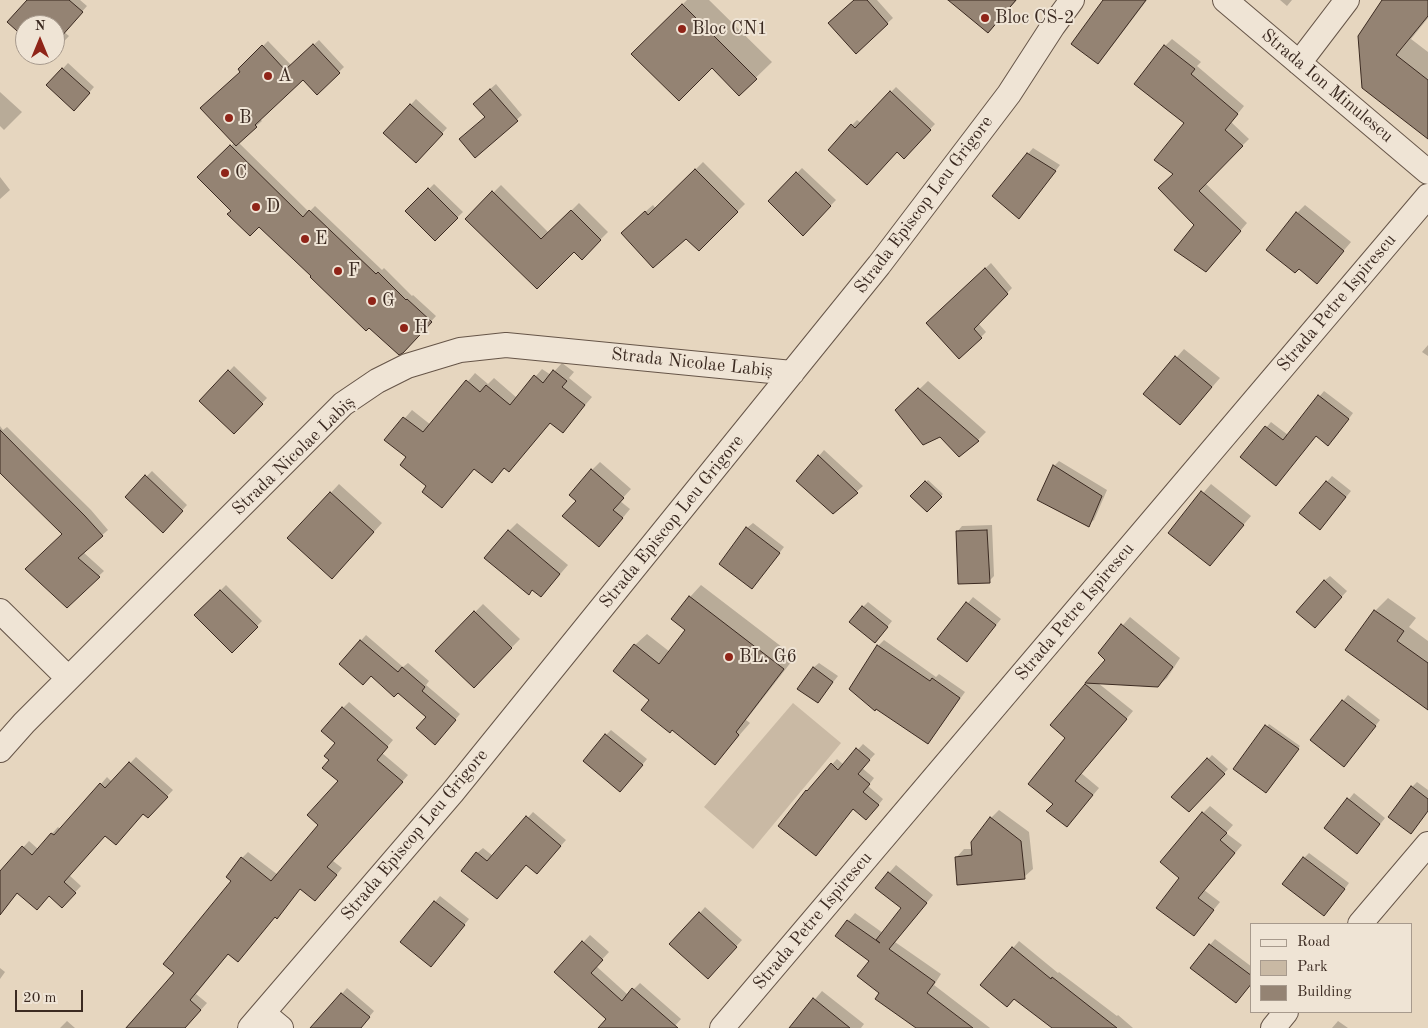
<!DOCTYPE html>
<html>
<head>
<meta charset="utf-8">
<style>
  body { margin:0 }
  #map { position:relative; width:1428px; height:1028px; overflow:hidden; background:#e6d6bf; font-family:"Old Standard TT",serif }
  canvas { display:block }
  .legend { position:absolute; left:1250px; top:923px; width:162px; height:90px; box-sizing:border-box; background:#efe4d5; border:1px solid #a79a8d; margin:0; padding:6px 9px; list-style:none; font-size:15px; color:#3b2a21 }
  .legend li { display:flex; align-items:center; gap:10px; height:25px }
  .legend b { width:25px; border:1px solid #a79a8d }
  .north { position:absolute; left:15px; top:15px; width:50px; height:50px; box-sizing:border-box; background:#efe4d5; border:1px solid #a79a8d; border-radius:50%; rotate:0deg; font-size:14px; font-weight:700; line-height:20px; text-align:center; color:#3b2a21 }
  .north::after { content:''; display:block; margin:auto; width:18px; height:22px; background:#8f2418; clip-path:polygon(50% 0,100% 100%,50% 72%,0 100%) }
  .scale { position:absolute; left:15px; top:990px; width:68px; height:22px; box-sizing:border-box; border:2px solid #3b2a21; border-top:0; padding-left:6px; font-size:15px; line-height:18px; white-space:nowrap; color:#3b2a21; -webkit-text-stroke:4px #efe4d5; paint-order:stroke }
</style>
</head>
<body>
<div id="map">
<canvas width="1428" height="1028"></canvas>
<ul class="legend">
<li><b style="height:6px;background:#efe4d5"></b>Road</li>
<li><b style="height:14px;background:#c9b9a4"></b>Park</li>
<li><b style="height:14px;background:#948373"></b>Building</li>
</ul>
<div class="north">N</div>
<div class="scale">20 m</div>
</div>
<script>
const g = document.querySelector('canvas').getContext('2d');
g.lineJoin = 'round';
function paint(path, color) { g.fillStyle = color; g.fill(path, 'evenodd'); }
const toPath = rows => new Path2D(rows.map(r => 'M' + r).join(''));
function strokePath(path, color, width, dash) { g.strokeStyle = color; g.lineWidth = width; g.lineCap = dash ? 'butt' : 'round'; g.setLineDash(dash || []); g.stroke(path); }
function label(font, color, halo, rows, align = 'center') {
  g.font = font + ' "Old Standard TT",serif'; g.lineWidth = 4; g.setLineDash([]); g.textBaseline = 'middle'; g.strokeStyle = halo; g.fillStyle = color; for (const [text, x, y, turn = 0] of rows) {
    g.save(); g.translate(x, y); g.rotate((+turn || 0) * Math.PI / 180); g.textAlign = isNaN(turn) ? turn : align; if (halo) g.strokeText(text, 0, 0); g.fillText(text, 0, 0); g.restore();
  }
}
paint(toPath([
  [793,703,841,743,753,849,704,807]
]), '#c9b9a4');
paint(toPath([
  [31,0,80,0,87,6,64,32,69,36,55,51,55,25,25,25,25,37,9,22],
  [687,0,709,0,772,62,739,94,712,67,633,54],
  [855,0,877,0,893,18,856,52],
  [955,0,1017,0,988,31],
  [1105,0,1147,0,1106,54,1098,63],
  [1280,0,1292,0,1287,6],
  [1384,0,1428,0,1428,18,1411,39,1428,52,1428,138,1363,87],
  [1172,39,1201,62,1197,66,1244,106,1231,122,1249,139,1205,183,1247,223,1213,263,1174,174,1185,123,1165,46],
  [319,40,344,67,317,93,303,78,260,119,262,121,238,142,309,212,315,206,382,270,384,268,412,296,413,295,436,316,409,346,259,225,232,211,199,177,234,143,242,71,240,69,268,41,291,65],
  [68,63,94,87,79,104,48,85],
  [496,84,522,115,475,156,486,117,480,98],
  [896,87,935,124,904,157,897,151,872,178,852,125,857,120,861,123],
  [0,92,22,112,4,130,0,126],
  [416,99,447,128,416,162,385,133],
  [1033,148,1060,165,1024,212,1028,154],
  [703,162,745,204,699,250,686,237,630,225,653,205,656,209],
  [802,168,836,200,803,234,769,201],
  [0,177,10,190,0,199],
  [434,184,463,212,435,239,407,211],
  [501,185,549,233,579,203,608,232,582,258,574,250,467,219],
  [1305,205,1351,242,1317,282,1300,267,1297,213],
  [991,263,1012,288,978,323,986,332,981,337,928,323],
  [1428,345,1428,356,1422,352],
  [1184,349,1220,378,1188,415,1145,394],
  [562,363,574,372,569,378,592,397,570,423,551,422,499,474,475,468,442,506,407,457,386,440,412,410,431,425,475,373,488,384,494,378,517,398,542,369,551,375],
  [234,366,267,398,234,432,201,401],
  [928,381,986,432,978,440,897,411],
  [1324,391,1353,413,1334,439,1316,434,1242,457,1271,422,1288,435],
  [0,426,3,430,7,427,91,510,108,530,83,552,104,571,67,606,64,534,0,472],
  [824,450,863,486,834,512,819,456],
  [1059,461,1107,490,1094,520,1088,525,1054,466],
  [600,462,631,489,620,501,630,509,607,537,578,501,592,470],
  [152,471,187,505,163,531,126,497],
  [1332,476,1351,491,1325,523,1301,513],
  [928,480,943,494,927,510,912,496],
  [339,484,382,523,340,569,289,538],
  [1211,484,1251,516,1210,564,1170,532],
  [517,523,568,565,549,587,509,531],
  [753,523,784,547,757,582,747,528],
  [992,525,994,576,989,581,957,532,962,526],
  [1330,576,1347,591,1320,621,1324,581],
  [226,585,262,621,232,651,196,615],
  [701,585,795,657,746,720,750,723,715,763,651,699,615,671,635,645,647,634,670,652,687,629,690,597],
  [973,597,1001,619,967,661,939,639],
  [1388,598,1416,618,1409,627,1428,641,1428,709,1347,649,1375,611],
  [868,602,892,621,880,636,863,607],
  [483,604,520,639,474,686,437,651],
  [1130,617,1180,658,1167,678,1158,686,1098,683,1133,711,1081,773,1099,788,1067,826,1054,803,1067,737,1086,685,1107,660,1099,653],
  [366,635,403,667,408,663,429,681,426,685,460,714,440,738,428,717,398,691,371,675,340,664],
  [884,640,936,677,939,674,965,692,928,743,851,688,878,646],
  [819,663,838,676,818,701,813,668],
  [1348,695,1380,720,1349,760,1312,740],
  [349,702,393,740,382,753,408,775,333,861,342,868,321,894,301,888,275,916,229,953,196,994,207,1003,185,1028,125,1028,138,1014,139,1016,176,973,233,881,242,858,248,852,278,875,320,825,340,781,330,760,337,743,343,708],
  [1269,724,1300,746,1268,790,1235,769],
  [611,730,647,759,626,785,606,735],
  [863,744,875,754,862,768,874,778,868,786,883,799,872,813,854,808,816,855,807,791,837,759,844,765],
  [1212,755,1228,769,1189,811,1173,797],
  [136,757,173,790,154,810,143,812,105,834,69,875,81,886,68,900,49,895,18,892,0,915,0,873,29,841,38,849,58,827,61,830,107,777,112,782],
  [1417,782,1428,790,1428,811,1412,787],
  [1354,793,1385,818,1362,847,1326,828],
  [1210,806,1233,825,1226,833,1242,845,1204,890,1220,902,1194,934,1181,878,1203,813],
  [999,810,1029,832,1033,869,1024,877,956,858,964,849,973,849,991,818],
  [533,812,566,840,542,867,526,864,502,892,477,853,483,848,493,856],
  [1309,853,1349,883,1330,909,1304,858],
  [896,865,933,895,895,942,941,974,934,985,990,1028,918,1028,881,992,870,960,837,935,855,913,883,933,903,908,877,887],
  [440,896,469,919,436,960,402,942],
  [705,907,742,940,713,972,700,913],
  [590,935,609,952,596,966,628,995,640,983,681,1019,673,1028,607,1028,608,1018,556,972],
  [1215,939,1252,967,1252,983,1236,1001,1210,945],
  [1019,941,1058,973,1059,972,1117,1016,1118,1015,1133,1028,1054,1028,1015,998,982,985],
  [0,968,5,972,0,979],
  [347,988,374,1011,360,1028,312,1028],
  [822,991,864,1024,861,1028,791,1028],
  [67,1021,75,1028,60,1028],
  [1338,1021,1348,1028,1332,1028]
]), '#0003');
const building = toPath([
  [27,0,69,0,83,12,60,38,64,42,55,52,55,25,25,25,25,38,7,22,27,0],
  [854,0,867,0,888,24,856,54,828,23,854,0],
  [948,0,1016,0,988,33,948,0],
  [1103,0,1146,0,1098,64,1071,44,1103,0],
  [1382,0,1428,0,1428,16,1396,55,1428,80,1428,139,1362,88,1358,36,1382,0],
  [682,4,757,79,739,96,712,68,679,101,631,54,682,4],
  [313,44,340,73,317,95,303,80,255,125,257,127,236,146,200,108,240,72,238,69,262,45,285,70,313,44],
  [1164,45,1195,69,1191,74,1238,114,1225,130,1243,146,1199,191,1241,231,1206,272,1174,250,1194,225,1158,188,1173,174,1154,160,1184,123,1134,84,1164,45],
  [62,68,90,93,74,111,46,85,62,68],
  [490,89,518,121,475,158,459,139,485,117,473,104,490,89],
  [890,91,931,130,904,159,897,152,867,185,828,150,851,124,855,128,890,91],
  [410,104,443,134,416,163,383,133,410,104],
  [230,145,303,217,309,210,376,274,378,272,406,300,407,299,432,322,403,353,399,355,369,328,366,331,310,277,311,276,259,227,250,236,227,214,231,211,197,177,230,145],
  [1027,153,1056,171,1019,219,992,196,1027,153],
  [695,169,738,212,699,251,686,239,653,268,621,233,645,211,648,215,695,169],
  [796,172,831,206,803,236,768,201,796,172],
  [428,188,458,218,435,241,405,211,428,188],
  [492,191,541,239,571,210,601,240,582,260,574,252,537,289,465,219,492,191],
  [1296,212,1344,251,1317,284,1299,269,1295,273,1266,250,1296,212],
  [985,268,1008,294,974,329,982,338,959,359,926,323,985,268],
  [1175,356,1212,387,1180,425,1143,394,1175,356],
  [228,370,263,404,234,434,199,401,228,370],
  [553,370,567,381,562,387,585,405,563,433,550,423,509,472,504,468,492,483,474,469,442,508,422,492,426,486,400,465,406,457,384,440,403,417,423,432,466,380,480,392,486,385,510,405,534,375,543,383,553,370],
  [918,388,979,441,959,457,940,437,923,445,895,410,918,388],
  [1318,395,1349,419,1328,446,1316,436,1276,486,1240,457,1265,426,1283,440,1318,395],
  [0,430,85,516,103,536,78,558,100,577,67,608,25,569,62,534,0,473,0,430],
  [818,455,858,493,833,514,796,481,818,455],
  [1053,465,1102,496,1089,527,1037,500,1053,465],
  [591,469,624,498,613,510,623,518,599,547,562,516,576,501,569,495,591,469],
  [145,475,183,511,163,533,125,497,145,475],
  [925,481,942,497,927,512,910,496,925,481],
  [1326,481,1346,497,1320,530,1299,513,1326,481],
  [1201,491,1244,525,1210,566,1168,533,1201,491],
  [330,492,374,532,332,579,287,538,330,492],
  [746,527,780,553,752,589,719,564,746,527],
  [508,530,560,574,541,597,532,590,529,595,484,558,508,530],
  [987,530,990,583,958,584,956,531,987,530],
  [1324,580,1342,597,1315,628,1296,612,1324,580],
  [220,590,258,627,232,653,194,615,220,590],
  [689,596,784,669,736,732,739,735,715,765,672,730,670,733,641,710,649,700,613,671,634,644,659,664,685,630,671,619,689,596],
  [966,602,996,625,967,662,937,639,966,602],
  [862,606,888,627,875,643,849,622,862,606],
  [1374,610,1404,631,1397,641,1428,663,1428,710,1345,650,1374,610],
  [474,611,512,648,474,688,435,651,474,611],
  [1121,624,1173,667,1158,687,1085,683,1105,660,1098,653,1121,624],
  [360,640,398,672,402,667,425,687,422,691,456,720,435,745,416,728,426,717,398,693,394,697,371,676,363,685,339,664,360,640],
  [877,645,930,681,932,678,960,698,928,744,876,709,875,711,849,689,877,645],
  [813,667,833,682,818,703,797,689,813,667],
  [1085,684,1127,719,1075,781,1093,795,1067,827,1046,811,1053,804,1028,784,1065,738,1050,725,1085,684],
  [1342,700,1376,726,1344,767,1310,740,1342,700],
  [342,707,388,747,377,760,403,782,327,867,337,875,315,901,300,889,277,919,275,917,238,962,228,954,190,1000,201,1010,185,1028,126,1028,174,973,163,964,231,881,226,877,241,857,271,881,318,825,307,815,338,781,322,768,329,760,324,756,335,743,321,731,342,707],
  [1265,725,1299,749,1266,793,1233,769,1265,725],
  [605,734,643,765,620,792,583,761,605,734],
  [856,748,870,760,858,774,870,784,863,792,879,805,866,820,853,809,816,856,778,826,806,790,807,791,831,763,838,770,856,748],
  [1207,758,1225,774,1189,812,1171,797,1207,758],
  [129,762,168,797,148,818,143,814,116,845,105,836,64,882,76,893,62,908,49,896,37,910,17,893,0,915,0,871,22,846,32,855,51,833,54,835,100,783,105,788,129,762],
  [1411,786,1428,799,1428,811,1411,834,1388,817,1411,786],
  [1347,798,1380,824,1357,854,1324,828,1347,798],
  [1202,812,1227,833,1220,840,1235,853,1198,898,1214,910,1194,936,1156,908,1179,878,1160,862,1202,812],
  [526,816,561,846,537,874,526,865,497,899,461,871,476,852,487,861,526,816],
  [990,817,1021,841,1025,879,957,885,955,857,972,855,971,842,990,817],
  [1303,857,1345,889,1324,916,1282,884,1303,857],
  [888,872,927,903,889,949,935,982,927,993,973,1028,916,1028,875,999,879,993,857,976,869,961,835,936,847,920,880,943,876,940,901,908,875,888,888,872],
  [434,901,465,925,431,967,400,942,434,901],
  [699,912,737,947,708,979,669,944,699,912],
  [582,941,603,960,591,973,622,1001,632,988,678,1028,598,1028,606,1019,554,972,582,941],
  [1209,944,1252,976,1252,983,1236,1003,1190,968,1209,944],
  [1012,947,1051,979,1052,977,1117,1028,1052,1028,1014,999,1007,1007,980,985,1012,947],
  [341,993,370,1017,361,1028,310,1028,341,993],
  [813,998,850,1028,789,1028,813,998]
]);
paint(building, '#948373');
strokePath(building, '#3b2a21', 1);
const street = toPath([
  [1225,0,1428,172],
  [1299,63,1347,0],
  [0,611,68,678],
  [0,750,24,723,343,404,377,381,407,366,460,350,506,345,792,373],
  [1360,924,1428,844],
  [263,1013,281,1028],
  [250,1028,452,793,879,265,1009,94,1053,26,1072,0],
  [722,1028,1428,196],
  [1273,1028,1286,1012]
]);
strokePath(street, '#665548', 26);
strokePath(street, '#efe4d5', 24);
for (const [x, y, r, color] of [
  [985,18,5,"#8f2418"],
  [682,29,5,"#8f2418"],
  [268,76,5,"#8f2418"],
  [229,118,5,"#8f2418"],
  [225,173,5,"#8f2418"],
  [256,207,5,"#8f2418"],
  [305,239,5,"#8f2418"],
  [338,271,5,"#8f2418"],
  [372,301,5,"#8f2418"],
  [404,328,5,"#8f2418"],
  [729,657,5,"#8f2418"]
]) { const dot = new Path2D(); dot.arc(x, y, r, 0, 2 * Math.PI); g.fillStyle = color; g.fill(dot); strokePath(dot, '#efe4d5', 2); }
label('18px', '#3b2a21', '#efe4d5', [
  ["Bloc CS-2",995,18],
  ["Bloc CN1",692,29],
  ["A",278,76],
  ["B",239,118],
  ["C",235,173],
  ["D",266,207],
  ["E",315,239],
  ["F",348,271],
  ["G",382,301],
  ["H",414,328],
  ["BL. G6",739,657]
], 'left');
label('18px', '#3b2a21', '#efe4d5', [
  ["Strada Ion Minulescu",1327,86,40],
  ["Strada Episcop Leu Grigore",924,205,-53],
  ["Strada Petre Ispirescu",1337,303,-50],
  ["Strada Nicolae Labiș",692,363,6],
  ["Strada Nicolae Labiș",294,456,-44],
  ["Strada Episcop Leu Grigore",672,522,-51],
  ["Strada Petre Ispirescu",1075,612,-50],
  ["Strada Episcop Leu Grigore",415,835,-50],
  ["Strada Petre Ispirescu",813,921,-50]
]);
</script>
</body>
</html>
